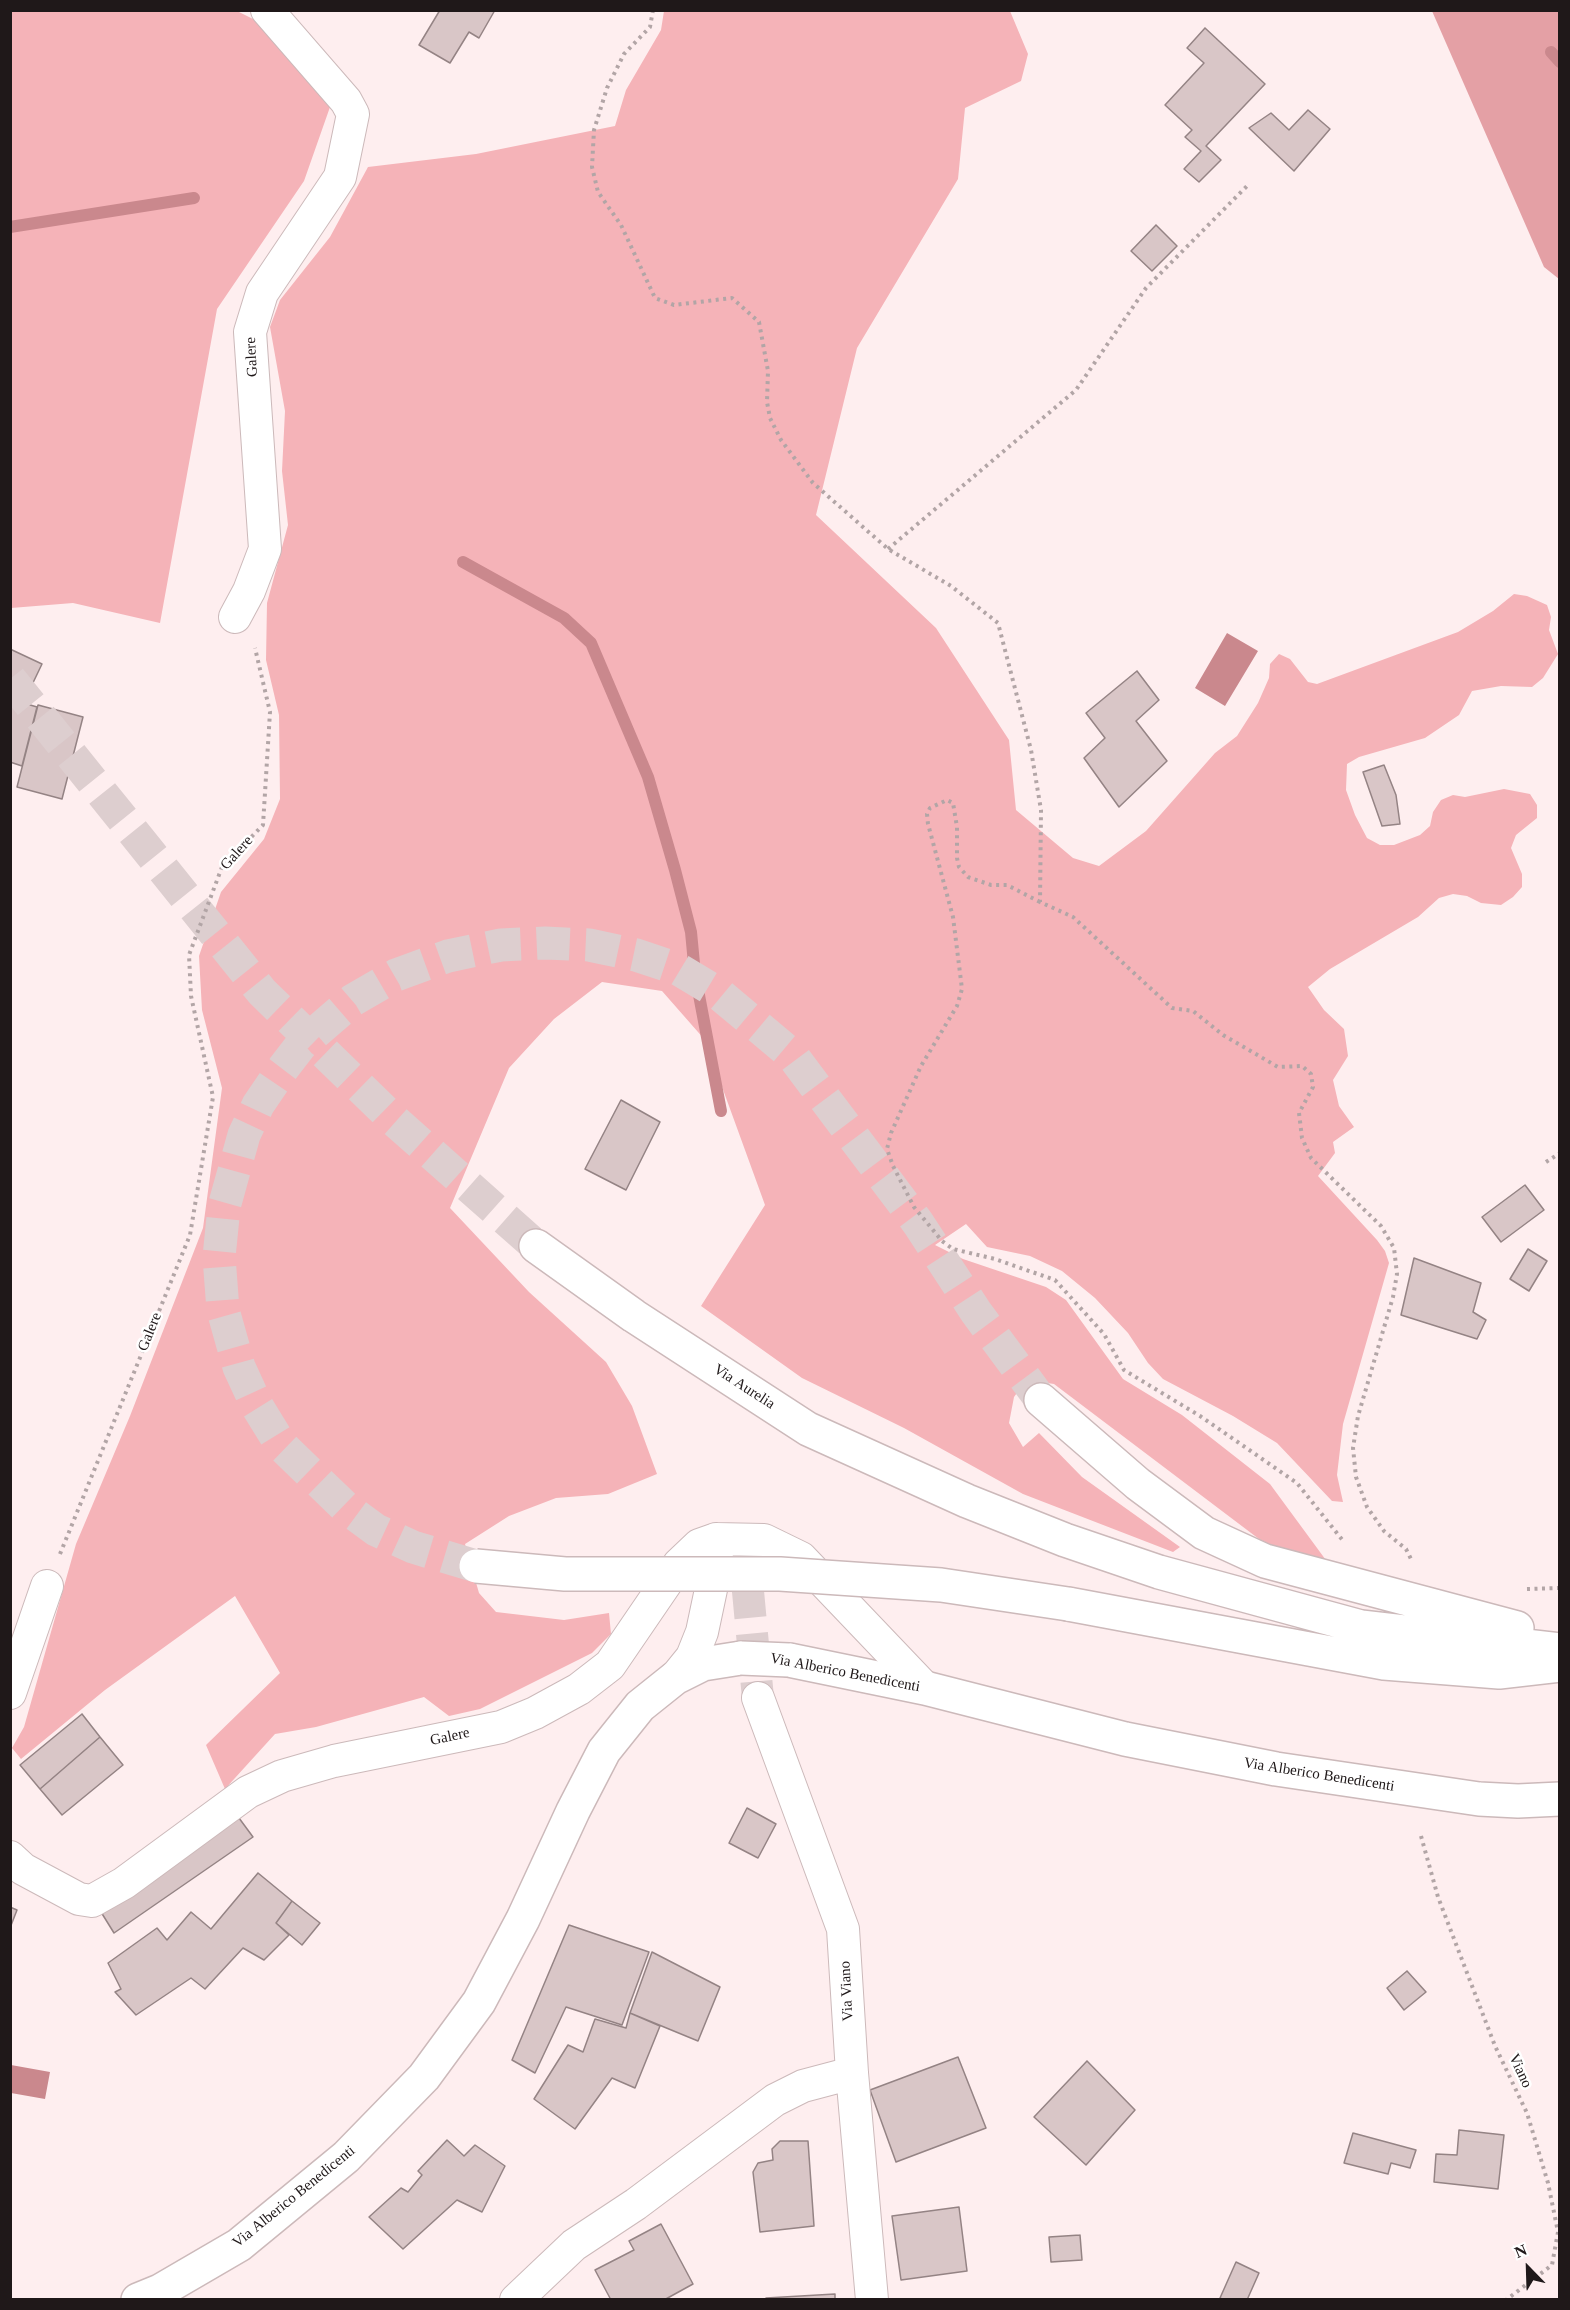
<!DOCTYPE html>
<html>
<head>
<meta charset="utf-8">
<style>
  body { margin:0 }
  #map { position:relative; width:1570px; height:2310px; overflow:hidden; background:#feeeef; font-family:Georgia,serif }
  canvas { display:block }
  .frame { position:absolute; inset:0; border:12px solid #1f1819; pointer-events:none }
  .north { position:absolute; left:1498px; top:2238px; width:60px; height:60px; -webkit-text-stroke:4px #fff; paint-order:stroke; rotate:337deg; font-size:16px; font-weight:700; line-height:24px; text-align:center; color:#1f1819 }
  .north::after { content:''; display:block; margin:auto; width:21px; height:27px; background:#1f1819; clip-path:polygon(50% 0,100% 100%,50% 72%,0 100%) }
</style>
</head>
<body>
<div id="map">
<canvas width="1570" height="2310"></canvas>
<div class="frame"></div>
<div class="north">N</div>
</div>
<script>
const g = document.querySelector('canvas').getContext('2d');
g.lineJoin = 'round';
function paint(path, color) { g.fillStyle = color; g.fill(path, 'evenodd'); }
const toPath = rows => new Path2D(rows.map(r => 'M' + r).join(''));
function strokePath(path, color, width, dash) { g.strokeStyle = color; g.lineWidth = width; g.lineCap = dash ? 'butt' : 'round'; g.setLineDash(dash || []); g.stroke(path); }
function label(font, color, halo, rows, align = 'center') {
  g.font = font + ' Georgia,serif'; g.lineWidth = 5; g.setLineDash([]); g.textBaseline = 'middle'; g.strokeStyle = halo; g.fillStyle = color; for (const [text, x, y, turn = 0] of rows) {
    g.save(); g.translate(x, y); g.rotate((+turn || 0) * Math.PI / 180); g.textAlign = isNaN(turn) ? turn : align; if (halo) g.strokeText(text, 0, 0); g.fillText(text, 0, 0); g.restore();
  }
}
paint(toPath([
  [11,11,237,11,285,35,323,85,330,107,304,181,217,309,160,623,73,603,11,608],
  [664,11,1010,11,1028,54,1021,81,965,108,958,179,857,348,816,515,936,628,1009,740,1016,810,1073,858,1099,866,1146,831,1215,753,1237,736,1258,703,1269,678,1270,664,1279,654,1290,659,1308,682,1317,684,1458,632,1493,611,1514,594,1527,596,1547,605,1551,617,1549,630,1558,654,1543,678,1532,687,1501,686,1472,691,1459,715,1425,738,1359,757,1347,764,1346,790,1355,815,1367,838,1380,845,1394,845,1420,835,1430,826,1433,812,1441,800,1453,795,1465,797,1504,789,1530,794,1537,805,1537,818,1516,835,1511,848,1522,874,1522,887,1513,897,1501,905,1481,903,1467,896,1453,894,1439,898,1418,917,1330,969,1308,987,1324,1010,1344,1029,1348,1056,1333,1080,1339,1106,1354,1127,1333,1142,1335,1153,1318,1176,1377,1240,1385,1251,1389,1263,1343,1424,1337,1475,1343,1502,1332,1501,1277,1443,1233,1416,1163,1379,1148,1363,1128,1333,1095,1298,1062,1271,1030,1256,987,1247,966,1224,935,1245,963,1259,1046,1287,1066,1300,1123,1379,1182,1415,1270,1484,1331,1567,1299,1558,1259,1539,1054,1384,1041,1382,1022,1386,1014,1397,1009,1423,1023,1447,1039,1433,1082,1477,1180,1547,1173,1552,1023,1494,904,1428,802,1378,701,1306,765,1205,705,1040,662,991,602,982,554,1019,509,1068,450,1208,529,1292,606,1362,632,1406,657,1474,608,1494,556,1498,509,1516,465,1544,479,1593,496,1612,564,1620,609,1613,611,1634,592,1653,480,1709,449,1716,424,1697,316,1727,275,1734,225,1789,206,1745,280,1673,235,1596,105,1690,21,1759,12,1748,24,1727,76,1544,130,1416,203,1228,222,1088,202,1010,199,956,221,892,264,839,280,799,279,715,266,660,267,603,288,525,282,471,285,411,270,327,280,300,330,237,368,167,476,154,615,126,626,90,661,30]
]), '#f5b3b8');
paint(toPath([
  [1432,11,1559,11,1559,279,1544,267]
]), '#e4a0a5');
paint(toPath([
  [1227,633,1258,651,1225,706,1195,688],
  [11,2065,50,2072,45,2099,11,2093]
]), '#ca888d');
strokePath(toPath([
  [1551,52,1560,62],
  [10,227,194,198],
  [463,562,564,618,591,643,648,777,675,870,691,932,695,974,721,1111]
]), '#ca888d', 12);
const building = toPath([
  [440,10,495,10,479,38,469,32,450,63,419,45,440,10],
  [1205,28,1265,84,1206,146,1221,160,1199,182,1184,169,1201,151,1185,137,1192,130,1165,105,1204,63,1187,48,1205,28],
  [1308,110,1330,129,1294,171,1249,128,1271,113,1289,130,1308,110],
  [1156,225,1177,246,1152,271,1131,251,1156,225],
  [10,649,42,664,30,689,10,680,10,649],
  [1137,671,1159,700,1136,721,1167,761,1119,807,1084,758,1105,738,1086,713,1137,671],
  [10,699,37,707,22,766,10,762,10,699],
  [38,705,83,717,62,799,17,787,38,705],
  [1384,765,1396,795,1400,824,1382,826,1363,772,1384,765],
  [621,1100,660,1122,626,1190,585,1169,621,1100],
  [1525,1185,1544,1210,1501,1242,1482,1217,1525,1185],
  [1528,1249,1547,1261,1529,1291,1510,1279,1528,1249],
  [1414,1258,1481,1283,1473,1312,1486,1320,1477,1339,1401,1315,1414,1258],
  [82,1714,100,1737,40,1789,20,1765,82,1714],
  [100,1737,123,1765,62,1815,40,1789,100,1737],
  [747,1808,776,1824,758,1858,729,1843,747,1808],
  [239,1818,253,1837,114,1933,101,1912,239,1818],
  [258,1873,292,1901,276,1923,289,1935,264,1960,243,1948,205,1989,191,1978,136,2015,115,1992,121,1989,108,1963,157,1928,167,1940,191,1912,211,1929,258,1873],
  [292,1901,320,1923,302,1945,276,1923,292,1901],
  [10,1907,17,1910,10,1928,10,1907],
  [569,1925,649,1952,622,2025,566,2007,535,2073,512,2060,569,1925],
  [652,1952,720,1987,698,2041,630,2013,652,1952],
  [1407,1971,1426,1992,1404,2010,1387,1988,1407,1971],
  [630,2013,660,2026,635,2088,612,2078,575,2129,534,2099,568,2045,583,2052,595,2019,626,2028,630,2013],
  [958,2057,986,2128,896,2162,870,2090,958,2057],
  [1087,2061,1135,2110,1086,2165,1034,2117,1087,2061],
  [1459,2130,1504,2135,1498,2189,1434,2182,1436,2154,1457,2155,1459,2130],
  [1353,2133,1416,2150,1410,2168,1391,2163,1388,2174,1344,2163,1353,2133],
  [447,2140,464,2156,475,2145,505,2166,482,2212,457,2200,403,2249,369,2217,401,2188,408,2192,422,2175,418,2171,447,2140],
  [780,2141,808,2141,814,2226,760,2232,753,2172,758,2163,773,2160,772,2149,780,2141],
  [959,2207,967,2271,901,2280,892,2216,959,2207],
  [661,2224,693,2284,664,2300,611,2300,595,2270,634,2250,629,2241,661,2224],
  [1080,2235,1082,2260,1051,2262,1049,2237,1080,2235],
  [1236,2262,1259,2273,1247,2300,1224,2300,1220,2298,1236,2262],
  [835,2294,835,2300,766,2300,766,2298,835,2294]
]);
paint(building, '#d9c6c7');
strokePath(building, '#948384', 1.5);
strokePath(toPath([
  [743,1538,758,1698]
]), '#ddcecf', 32, [32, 16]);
strokePath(toPath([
  [10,679,262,992,395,1121,536,1246],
  [476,1566,413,1547,376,1530,346,1508,281,1445,257,1406,239,1367,223,1310,219,1257,224,1207,244,1135,258,1105,281,1071,301,1045,353,1000,396,975,448,956,501,945,545,943,589,945,636,955,678,969,718,993,792,1055,918,1223,976,1312,1041,1400]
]), '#ddcecf', 33, [33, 16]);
const minor = toPath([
  [235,617,249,591,265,549,250,332,262,293,340,177,353,114,346,101,267,10],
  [716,1539,764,1540,801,1558,925,1688],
  [10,1693,47,1586],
  [758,1698,843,1929,852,2073,872,2300],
  [10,1857,23,1869,79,1899,92,1901,124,1883,248,1792,282,1776,334,1761,501,1727,535,1713,579,1689,610,1665,679,1564,699,1545,716,1539,717,1561,702,1632,692,1657,675,1678],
  [516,2300,574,2245,636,2204,775,2100,803,2086,852,2073]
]);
const tertiary = toPath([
  [789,1660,925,1688,1125,1739,1276,1769,1479,1799,1518,1801,1560,1799],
  [138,2300,160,2291,239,2245,346,2157,424,2077,479,2002,523,1919,573,1811,604,1751,640,1706,675,1678,703,1664,741,1658]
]);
const trunk = toPath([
  [536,1246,634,1316,808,1429,967,1501,1065,1540,1159,1572,1361,1627,1560,1650],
  [1041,1400,1138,1484,1204,1533,1265,1561,1517,1628],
  [1068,1604,1384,1663,1499,1672,1560,1665]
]);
strokePath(minor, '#ccb9ba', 34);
strokePath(tertiary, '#ccb9ba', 36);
strokePath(trunk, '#ccb9ba', 36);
strokePath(toPath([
  [653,10,650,27,624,54,607,88,594,130,592,167,598,192,621,225,655,298,674,305,732,298,759,322,768,371,767,402,770,418,781,440,813,483,888,549,951,586,998,623,1031,750,1041,810,1040,902,1073,917,1172,1008,1193,1011,1223,1035,1278,1067,1302,1066,1311,1074,1313,1087,1299,1113,1302,1138,1311,1158,1381,1226,1394,1248,1397,1274,1393,1297,1358,1416,1353,1448,1356,1477,1367,1507,1384,1531,1406,1549,1412,1561],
  [888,549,1076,390,1146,288,1247,186],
  [1040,902,1007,885,991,885,968,877,959,867,957,858,957,827,953,803,947,800,930,808,927,814,928,824,953,917,962,989,957,1006,921,1066,891,1133,887,1149,893,1166,914,1207,942,1241,953,1249,995,1259,1055,1280,1104,1334,1124,1370,1200,1416,1297,1483,1344,1542],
  [1546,1162,1560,1153],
  [60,1554,190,1235,213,1097,191,996,189,955,222,867,263,825,270,712,255,648],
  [1527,1589,1560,1588],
  [1421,1836,1438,1897,1495,2046,1527,2113,1548,2183,1558,2232,1552,2265,1506,2300]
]), '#b2a5a6', 4, [3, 4.5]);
strokePath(minor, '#fff', 32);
strokePath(tertiary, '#fff', 33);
strokePath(trunk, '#fff', 33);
const tertiaryBridge = toPath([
  [741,1658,789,1660]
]);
const trunkBridge = toPath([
  [476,1566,565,1574,780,1574,941,1585,1068,1604]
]);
strokePath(tertiaryBridge, '#ccb9ba', 36, []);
strokePath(trunkBridge, '#ccb9ba', 36, []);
strokePath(tertiaryBridge, '#fff', 33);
strokePath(trunkBridge, '#fff', 33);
label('15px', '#1f1819', '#fff', [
  ["Galere",252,357,-93],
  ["Galere",237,853,-48],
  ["Galere",150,1332,-68],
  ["Via Aurelia",744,1387,33],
  ["Via Alberico Benedicenti",845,1673,11],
  ["Galere",450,1737,-12],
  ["Via Alberico Benedicenti",1319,1775,9],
  ["Via Viano",847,1991,-93],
  ["Viano",1520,2071,65],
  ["Via Alberico Benedicenti",294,2197,-39]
]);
</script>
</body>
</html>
